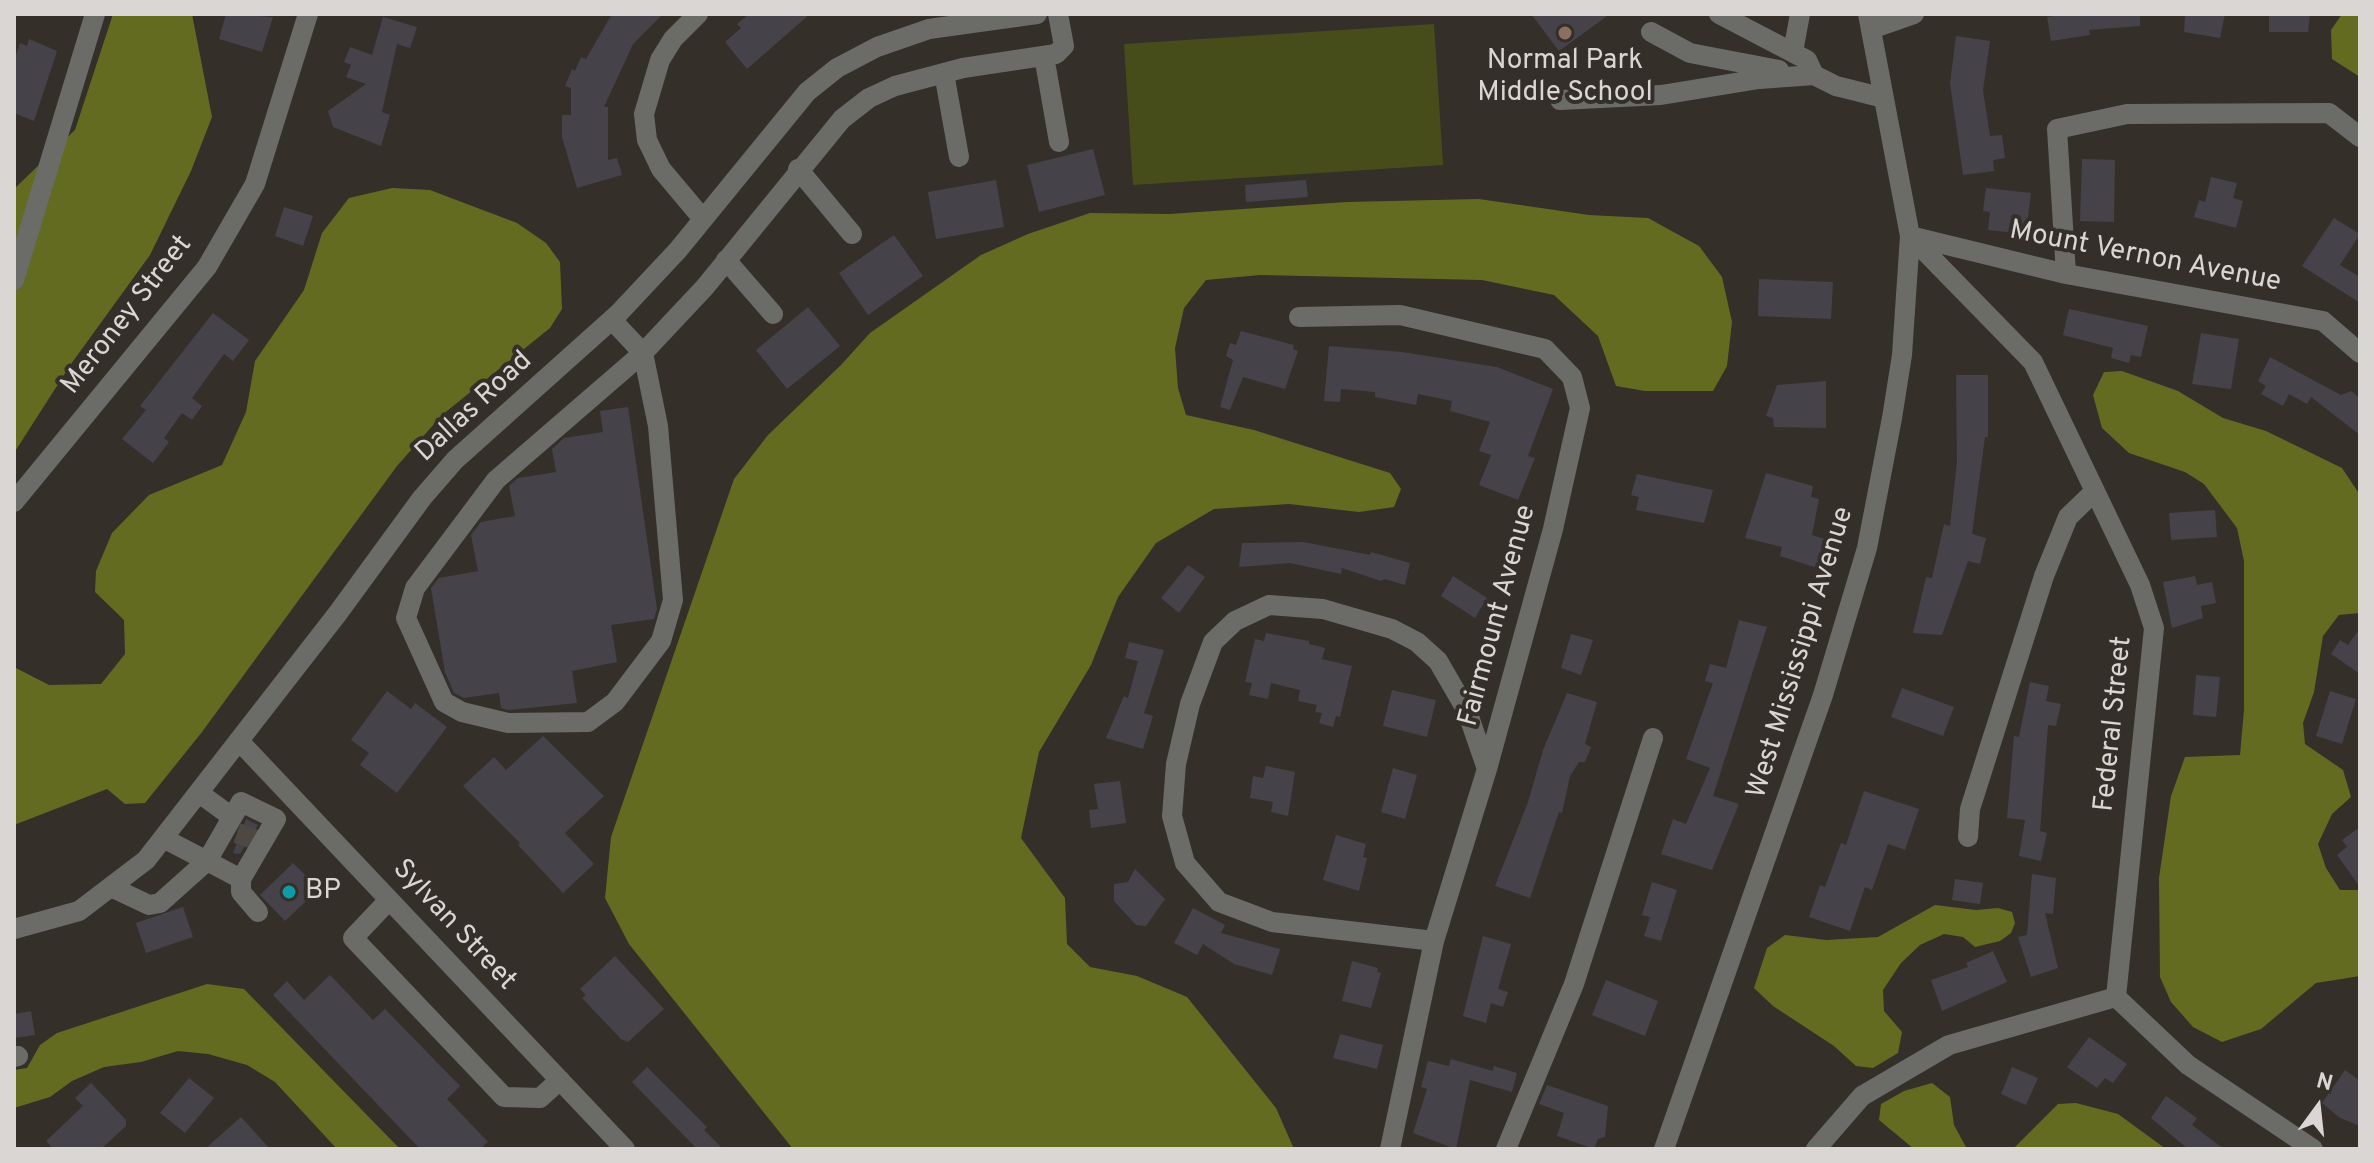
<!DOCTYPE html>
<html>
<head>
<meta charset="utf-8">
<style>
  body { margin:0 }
  #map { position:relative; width:2374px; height:1163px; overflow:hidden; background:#352f2a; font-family:Overpass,sans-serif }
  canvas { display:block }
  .frame { position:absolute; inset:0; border:16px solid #d9d6d3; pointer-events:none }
  .north { position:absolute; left:2278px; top:1067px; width:80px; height:80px; -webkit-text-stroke:6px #352f2a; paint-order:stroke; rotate:15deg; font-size:22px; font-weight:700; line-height:32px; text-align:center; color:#d9d6d3 }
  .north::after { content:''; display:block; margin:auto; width:28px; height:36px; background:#d9d6d3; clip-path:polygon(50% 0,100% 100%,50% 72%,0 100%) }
</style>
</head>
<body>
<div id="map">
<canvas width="2374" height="1163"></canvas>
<div class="frame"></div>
<div class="north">N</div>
</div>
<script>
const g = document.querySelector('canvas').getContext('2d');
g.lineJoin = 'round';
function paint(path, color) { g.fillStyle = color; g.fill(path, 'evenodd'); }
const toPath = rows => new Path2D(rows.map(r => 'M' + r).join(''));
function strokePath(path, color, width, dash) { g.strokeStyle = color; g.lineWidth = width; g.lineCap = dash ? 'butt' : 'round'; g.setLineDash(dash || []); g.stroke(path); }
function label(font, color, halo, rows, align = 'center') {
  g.font = font + ' Overpass,sans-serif'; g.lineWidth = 8; g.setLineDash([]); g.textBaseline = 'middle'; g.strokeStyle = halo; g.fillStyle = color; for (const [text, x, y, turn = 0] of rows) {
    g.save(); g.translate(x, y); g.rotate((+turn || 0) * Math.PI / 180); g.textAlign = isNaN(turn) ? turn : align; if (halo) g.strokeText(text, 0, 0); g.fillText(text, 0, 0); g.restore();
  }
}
paint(toPath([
  [1434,24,1443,165,1133,185,1124,44]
]), '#474d1a');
paint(toPath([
  [113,14,192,14,212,117,191,171,150,255,71,364,14,453,14,189,75,130],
  [2342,14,2360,14,2360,77,2332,59,2331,30],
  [392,188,430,190,517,223,546,243,560,262,562,309,550,328,442,415,397,466,202,732,145,803,125,804,107,789,14,825,14,667,49,685,101,684,125,654,124,620,95,592,96,571,112,533,149,495,222,465,246,412,255,361,304,290,322,233,349,198],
  [1479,199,1589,215,1648,218,1699,246,1722,277,1732,322,1727,366,1713,391,1645,391,1616,386,1598,336,1554,295,1482,280,1260,275,1206,280,1184,308,1175,348,1178,388,1186,415,1254,430,1390,473,1401,489,1394,507,1359,512,1289,504,1214,509,1156,543,1118,597,1091,665,1039,752,1021,838,1065,898,1067,944,1090,967,1137,976,1187,997,1276,1108,1294,1149,793,1149,629,944,605,898,611,837,734,479,768,435,841,365,870,333,981,255,1028,234,1090,213,1169,214,1347,202],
  [2122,371,2178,391,2223,418,2266,431,2342,468,2360,495,2360,613,2339,615,2323,636,2314,692,2303,723,2305,744,2343,770,2351,797,2332,814,2318,844,2326,868,2340,890,2360,890,2360,976,2316,983,2261,1029,2222,1042,2193,1027,2171,1002,2160,977,2159,878,2171,796,2185,757,2240,755,2244,710,2244,561,2237,528,2204,484,2185,472,2129,453,2102,428,2093,395,2104,372],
  [1935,905,1976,910,1998,908,2012,912,2015,923,2011,933,2000,941,1975,947,1963,937,1944,934,1920,945,1901,963,1883,990,1884,1011,1902,1032,1898,1053,1873,1068,1856,1066,1834,1046,1773,1006,1754,988,1767,948,1785,935,1826,940,1878,937],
  [207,984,244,989,400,1149,337,1149,275,1082,247,1065,208,1054,178,1051,141,1062,104,1067,72,1081,50,1097,14,1108,14,1070,27,1068,40,1045,57,1033],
  [1932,1083,1950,1097,1954,1125,1967,1149,1914,1149,1879,1120,1881,1104,1904,1091],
  [2076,1103,2118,1114,2166,1149,2013,1149,2058,1104]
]), '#636b21');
paint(toPath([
  [226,14,273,17,262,52,219,39],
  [612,14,663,14,633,44,604,107,608,107,608,160,617,158,622,175,577,188,562,137,562,115,571,115,571,88,565,86,572,69,575,71,581,57,586,59],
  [749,14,810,14,747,69,725,42,741,28,737,24],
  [1531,14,1610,14,1559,51],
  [2069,14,2140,14,2140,26,2089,30,2090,35,2051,41,2047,17],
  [2185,14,2225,14,2220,38,2184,32],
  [2269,14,2310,14,2308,32,2269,32],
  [383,17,417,27,410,48,397,44,382,112,390,115,381,146,333,127,328,111,366,84,346,77,351,65,344,62,350,47,372,55],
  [1956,36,1990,41,1983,90,1990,136,2002,135,2005,158,1993,160,1994,171,1963,175,1950,83],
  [29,39,57,51,34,121,14,113,14,61,20,43,27,46],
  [1093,149,1105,195,1039,212,1027,165],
  [2082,159,2115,160,2114,222,2080,221],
  [2211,177,2237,183,2233,198,2243,201,2236,228,2194,217,2199,200,2205,202],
  [996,180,1004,227,936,239,928,192],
  [1306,180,1308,197,1246,202,1245,185],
  [1986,188,2031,193,2026,234,1988,230,1990,212,1983,211],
  [284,207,313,216,303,246,275,236],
  [2334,218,2360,234,2340,265,2360,277,2360,303,2302,266],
  [894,235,923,276,868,315,839,273],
  [1759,279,1833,282,1831,319,1758,316],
  [808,307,840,346,787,389,756,350],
  [2069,309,2148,326,2141,357,2131,355,2129,363,2111,358,2113,348,2063,335],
  [213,313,249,340,233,361,224,354,192,398,202,406,192,420,182,413,164,438,169,442,153,463,122,439,146,410,140,406],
  [1241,331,1294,345,1293,349,1298,351,1285,389,1243,377,1230,410,1220,407,1233,360,1226,356,1230,343,1236,345],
  [2201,333,2239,339,2231,389,2192,384],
  [1329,346,1402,352,1497,367,1553,389,1528,456,1535,458,1518,500,1479,485,1491,455,1479,451,1490,422,1450,411,1452,401,1418,394,1416,405,1375,397,1375,392,1341,389,1340,402,1324,401],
  [2270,357,2341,395,2351,391,2360,398,2360,435,2311,397,2307,404,2289,394,2283,406,2261,394,2266,386,2258,381],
  [1956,375,1988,375,1988,437,1985,437,1972,534,1986,538,1980,564,1968,561,1942,635,1913,633,1926,577,1932,578,1944,524,1950,526,1957,461],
  [1826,381,1826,428,1774,427,1773,418,1766,416,1777,385],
  [628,407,657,609,654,619,611,625,617,662,572,671,577,703,509,710,501,708,499,693,464,698,454,693,445,672,431,588,439,578,478,571,471,535,481,522,515,516,509,486,518,478,556,472,552,449,564,438,603,432,600,411],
  [1766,473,1813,486,1811,497,1819,499,1812,535,1834,542,1827,571,1780,556,1782,547,1745,538],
  [1637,474,1713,490,1704,523,1636,510,1639,497,1631,495],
  [2215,510,2217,537,2171,540,2169,513],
  [1304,542,1370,555,1371,552,1410,563,1405,585,1385,579,1381,581,1342,568,1341,574,1290,563,1239,567,1242,543],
  [1188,565,1205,577,1179,613,1161,598],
  [1453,576,1487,598,1475,618,1441,596],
  [2195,576,2197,585,2212,582,2216,603,2201,606,2203,618,2172,628,2163,582],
  [1739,620,1767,627,1713,796,1739,804,1712,870,1661,854,1673,819,1686,824,1710,768,1686,759,1713,683,1705,681,1710,664,1726,668],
  [2360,628,2360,674,2331,654,2340,640,2348,645],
  [1266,633,1309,641,1309,644,1325,648,1322,659,1352,666,1340,717,1336,716,1333,727,1319,723,1322,713,1315,712,1317,705,1298,701,1300,690,1271,683,1268,699,1249,695,1252,683,1245,682,1255,639,1264,641],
  [1571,634,1593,640,1581,675,1561,668],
  [1129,642,1164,650,1144,713,1153,716,1143,749,1106,738,1124,696,1128,698,1138,661,1125,658],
  [2196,675,2220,677,2216,717,2193,715],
  [2030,682,2049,686,2046,701,2061,704,2056,726,2048,725,2040,831,2047,833,2041,861,2019,856,2025,820,2007,818,2014,736,2019,737],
  [1902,688,1954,707,1943,736,1891,717],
  [1392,690,1436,700,1427,737,1383,726],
  [387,691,411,709,415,703,447,727,397,793,360,765,369,753,351,740],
  [2330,691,2356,699,2342,744,2316,736],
  [1567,693,1597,702,1585,744,1591,747,1585,762,1579,762,1570,776,1562,813,1559,812,1530,898,1495,886,1528,802,1543,750],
  [543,736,604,796,565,833,594,864,563,893,518,845,520,843,463,786,494,757,506,770],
  [1266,766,1295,772,1288,816,1271,812,1273,802,1250,798,1253,776,1263,778],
  [1393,768,1417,775,1405,819,1381,812],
  [1120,781,1126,823,1091,828,1089,810,1098,809,1094,784],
  [1864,791,1919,809,1905,850,1888,844,1872,890,1865,887,1850,931,1809,917,1820,885,1825,887,1841,843,1846,845],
  [246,819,258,825,240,854,233,853],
  [2360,827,2360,887,2337,855,2347,847,2342,840],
  [1336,835,1366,844,1363,857,1367,858,1359,891,1323,880],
  [293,863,319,889,285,921,260,895],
  [1135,869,1165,899,1146,926,1136,925,1114,901,1114,884,1128,882],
  [2032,874,2056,878,2053,914,2045,913,2058,968,2031,977,2018,937,2027,935],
  [1955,879,1983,883,1980,904,1952,900],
  [1652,882,1677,890,1661,941,1644,936,1650,917,1642,915],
  [183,907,193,937,146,953,136,923],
  [1193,908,1225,925,1221,933,1280,949,1272,975,1234,964,1203,944,1197,955,1174,943],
  [1483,936,1511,944,1498,989,1508,992,1503,1007,1491,1003,1486,1023,1463,1016],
  [1993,951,2007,982,1942,1011,1931,980,1968,967,1966,963],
  [615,956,664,1009,628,1042,621,1039,582,998,586,995,580,989],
  [1352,961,1378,968,1377,972,1381,973,1371,1008,1342,1001],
  [330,975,373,1020,385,1009,460,1086,447,1099,488,1142,480,1149,420,1149,273,995,287,981,304,1000],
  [1606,980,1658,1001,1645,1036,1592,1015],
  [31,1011,35,1035,14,1038,14,1014],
  [1340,1034,1383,1045,1377,1069,1333,1058],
  [2089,1037,2127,1064,2113,1083,2105,1078,2097,1088,2067,1067],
  [1451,1059,1493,1071,1494,1066,1517,1073,1512,1092,1470,1080,1456,1149,1413,1133,1427,1089,1421,1087,1428,1061,1449,1066],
  [647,1067,707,1127,704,1130,723,1149,697,1149,632,1082],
  [2012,1067,2038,1078,2026,1105,2001,1094],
  [2345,1070,2360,1081,2360,1126,2340,1118,2322,1103],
  [189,1078,214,1098,185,1133,160,1113],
  [91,1083,126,1120,126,1126,101,1149,53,1149,46,1141,83,1106,75,1098],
  [1547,1085,1608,1106,1605,1137,1598,1139,1594,1149,1557,1136,1564,1113,1539,1104],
  [2166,1096,2197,1118,2192,1125,2224,1149,2188,1149,2151,1118],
  [241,1117,270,1149,205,1149]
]), '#464249');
strokePath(toPath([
  [237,833,256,840]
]), '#4e4843', 20, [20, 10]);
strokePath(toPath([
  [698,14,673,39,660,60,644,114,647,140,661,169,703,219],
  [1719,14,1807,60,1814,75],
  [1871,29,1914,14],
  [1651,32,1690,53,1779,70],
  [1793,52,1800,14],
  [1044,56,1059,142],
  [944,73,959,157],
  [1560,100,1661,95,1759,79,1814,75,1836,86,1884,98],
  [798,169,852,234],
  [1910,236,2033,362,2140,585,2154,628,2116,997],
  [1910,236,2066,274,2323,321,2360,353],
  [726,260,773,314],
  [2066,274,2057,129,2127,114,2329,113,2360,137],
  [14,280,95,14],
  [1299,317,1400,315,1545,349,1572,377,1580,408,1553,529,1487,769,1434,941,1390,1149],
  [612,320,643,353,705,287,842,119,869,98,895,86,963,68,1056,54,1064,46,1058,14],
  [643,353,658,426,673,600,661,641,615,702,588,722,508,723,462,712,444,702,406,618,415,588,496,480,643,353],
  [14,502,207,267,255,184,308,14],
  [240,742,625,1149],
  [199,793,232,817],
  [1968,837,1970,809,2044,576,2068,517,2095,491],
  [241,879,241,892,258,912],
  [113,888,149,905,160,903,207,861,241,802,276,819,241,879,207,861,163,838],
  [389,900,353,938,504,1097,540,1098,560,1080],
  [14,929,79,911,146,860,338,613,422,498,455,460,618,314,678,250,807,92,837,68,877,47,929,29,1037,14],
  [1434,941,1272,922,1219,902,1185,863,1172,816,1176,764,1190,704,1213,642,1235,621,1269,605,1323,609,1392,629,1417,642,1438,661,1467,711,1487,769],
  [2116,997,2188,1065,2313,1149],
  [14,1057,18,1056],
  [1506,1149,1574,984,1653,738],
  [1664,1149,1823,695,1867,548,1892,418,1902,355,1910,236,1868,14],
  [1816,1149,1862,1096,1949,1045,2116,997]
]), '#6b6c68', 20);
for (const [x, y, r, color] of [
  [1565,33,8,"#8d6e63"],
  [289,892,8,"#0f9aa8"]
]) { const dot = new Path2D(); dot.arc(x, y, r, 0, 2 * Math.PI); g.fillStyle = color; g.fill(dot); strokePath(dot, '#352f2a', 3); }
label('28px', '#d9d6d3', '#352f2a', [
  ["Normal Park",1565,62],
  ["Middle School",1565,94],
  ["BP",305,892,"left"]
]);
label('28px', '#d9d6d3', '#352f2a', [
  ["Mount Vernon Avenue",2145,258,11],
  ["Meroney Street",128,316,-52],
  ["Dallas Road",475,408,-43],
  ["Fairmount Avenue",1499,616,-75],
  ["West Mississippi Avenue",1802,653,-73],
  ["Federal Street",2115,724,-84],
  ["Sylvan Street",453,926,47]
]);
</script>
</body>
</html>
